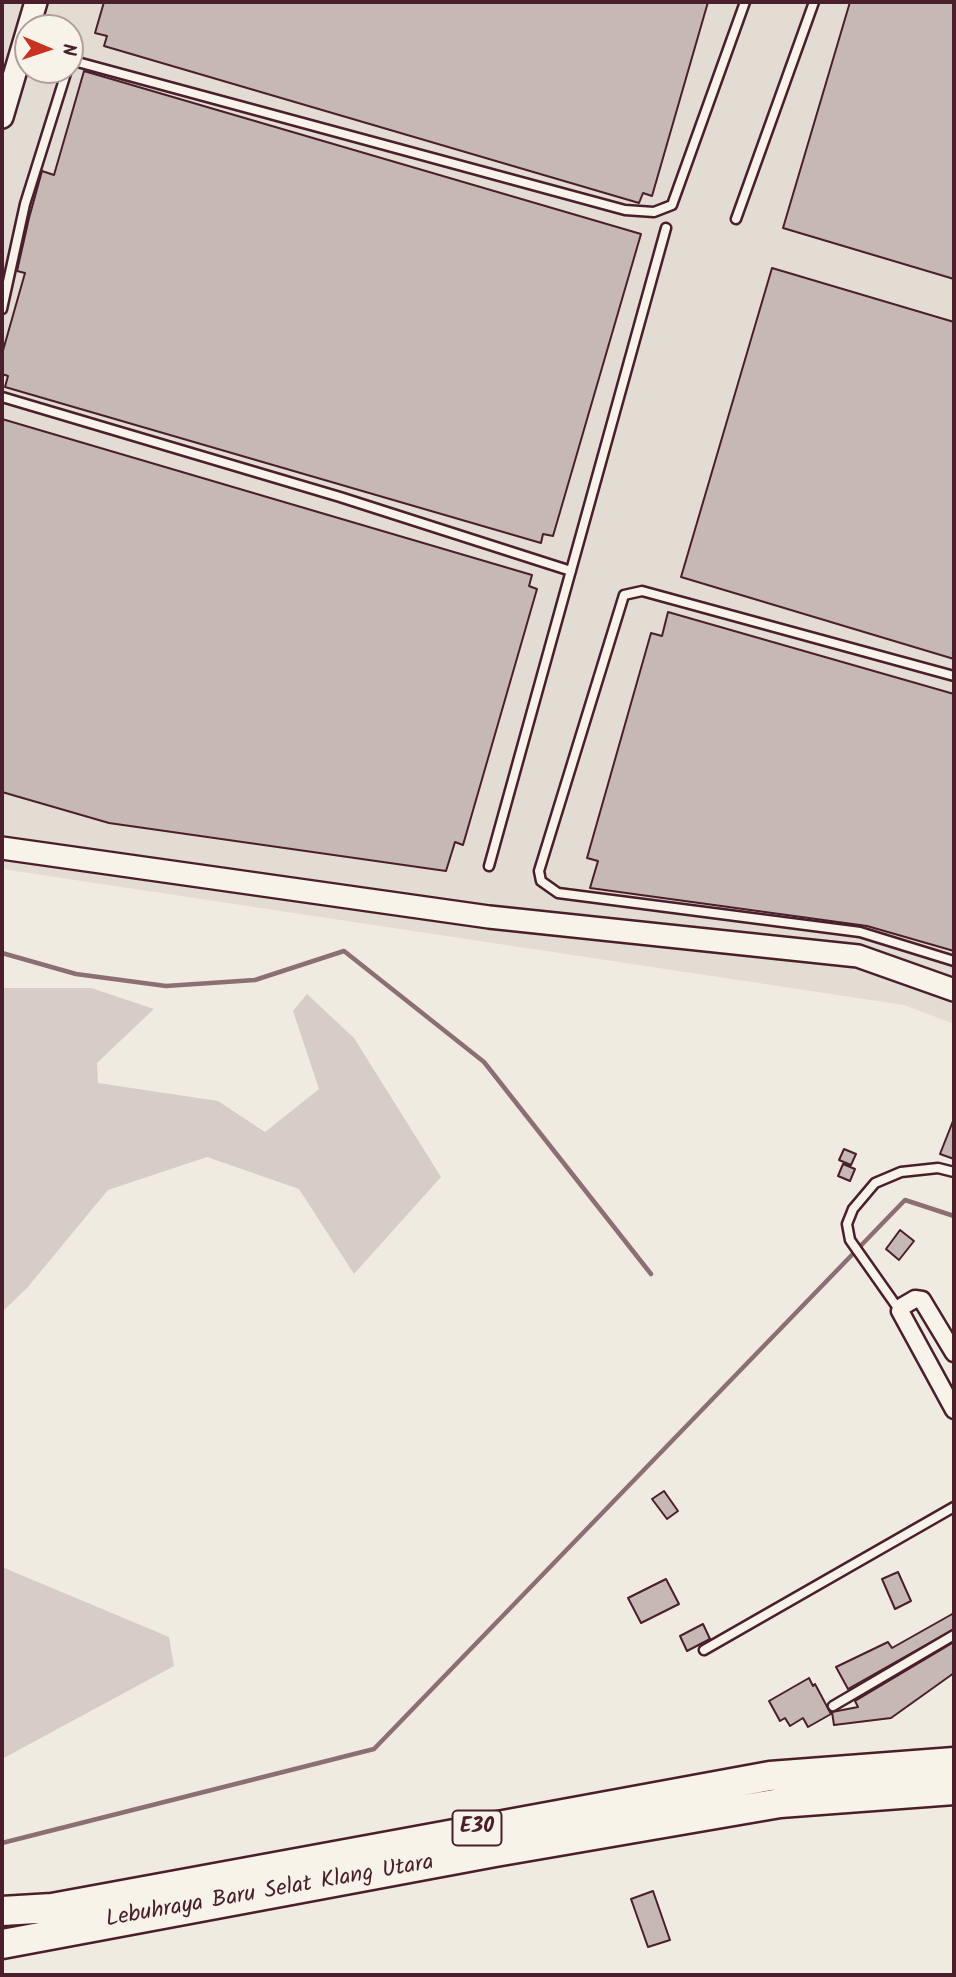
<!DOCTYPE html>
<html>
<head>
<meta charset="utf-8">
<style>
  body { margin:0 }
  #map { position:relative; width:956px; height:1977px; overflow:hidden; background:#f0ebe0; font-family:Kalam,sans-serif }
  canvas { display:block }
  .frame { position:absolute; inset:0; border:4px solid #4a1f2b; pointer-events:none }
  .north { position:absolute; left:14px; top:14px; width:70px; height:70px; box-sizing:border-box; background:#f7f3e8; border:2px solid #b29e9c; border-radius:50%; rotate:92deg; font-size:19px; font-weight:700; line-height:28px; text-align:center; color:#4a1f2b }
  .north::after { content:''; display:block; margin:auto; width:24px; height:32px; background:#c8321e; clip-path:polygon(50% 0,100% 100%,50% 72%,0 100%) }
</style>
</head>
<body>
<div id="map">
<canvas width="956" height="1977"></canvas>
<div class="frame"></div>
<div class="north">N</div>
</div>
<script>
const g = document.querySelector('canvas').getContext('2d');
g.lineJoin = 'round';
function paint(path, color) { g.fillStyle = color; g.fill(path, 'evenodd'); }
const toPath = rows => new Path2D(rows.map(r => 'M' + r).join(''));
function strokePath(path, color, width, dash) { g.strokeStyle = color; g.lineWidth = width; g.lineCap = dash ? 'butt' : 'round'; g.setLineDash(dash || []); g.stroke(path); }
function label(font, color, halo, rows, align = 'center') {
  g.font = font + ' Kalam,sans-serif'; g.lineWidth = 5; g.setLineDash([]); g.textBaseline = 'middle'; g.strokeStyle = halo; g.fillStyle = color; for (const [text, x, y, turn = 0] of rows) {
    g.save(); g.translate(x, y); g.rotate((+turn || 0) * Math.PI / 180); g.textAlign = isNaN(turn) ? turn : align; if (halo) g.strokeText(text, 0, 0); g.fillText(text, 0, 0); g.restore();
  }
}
paint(toPath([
  [2,2,954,2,954,1024,904,1005,2,869],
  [28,28,70,28,70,70,28,70]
]), '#e3dcd2');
paint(toPath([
  [2,988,91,988,154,1009,97,1063,98,1083,218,1101,265,1132,319,1089,293,1011,307,994,354,1038,441,1177,354,1274,299,1189,207,1157,108,1190,27,1288,2,1312],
  [2,1567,169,1637,174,1666,2,1759]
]), '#d8cdc6');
strokePath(toPath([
  [2,953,76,974,166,986,255,980,344,951,484,1062,651,1274],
  [2,1843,374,1749,905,1200,954,1216]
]), '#8b6f72', 4.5);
const building = toPath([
  [104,2,708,2,652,196,643,193,639,203,104,46,107,36,95,33,104,2],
  [850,2,954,2,954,279,783,228,850,2],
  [84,71,641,234,553,536,543,534,541,543,5,387,8,376,2,374,2,354,25,273,17,271,29,218,42,171,54,175,84,71],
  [772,268,954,322,954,659,681,577,772,268],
  [2,419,532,575,529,586,537,589,463,845,455,842,446,871,109,823,2,792,2,419],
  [668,612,954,694,954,951,867,926,590,888,598,861,587,858,651,633,662,636,668,612],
  [953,1121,954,1121,954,1159,940,1154,953,1121],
  [844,1149,856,1154,851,1165,839,1160,844,1149],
  [843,1164,855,1169,850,1181,838,1176,843,1164],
  [900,1230,914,1241,899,1260,886,1249,900,1230],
  [664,1491,678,1511,667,1519,652,1499,664,1491],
  [898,1572,911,1601,895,1609,882,1579,898,1572],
  [666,1579,679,1604,641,1623,628,1598,666,1579],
  [954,1613,954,1629,848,1689,836,1667,888,1642,892,1648,954,1613],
  [703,1624,710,1639,687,1651,680,1636,703,1624],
  [954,1642,954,1673,891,1718,834,1725,832,1712,858,1707,855,1701,954,1642],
  [809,1678,813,1686,815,1684,831,1714,808,1727,803,1718,790,1726,785,1718,780,1721,769,1701,809,1678],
  [653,1891,670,1940,648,1947,631,1899,653,1891]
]);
paint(building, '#c6b8b3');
strokePath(building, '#4a1f2b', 2);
const lane = toPath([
  [70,60,625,210,654,212,672,205,745,2],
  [736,219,814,2],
  [2,309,25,204,67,70],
  [2,397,340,497,571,571],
  [954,676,642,591,624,595,539,871,541,881,558,893,860,932,954,961],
  [489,866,666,228],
  [900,1311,850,1240,847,1224,853,1209,875,1183,901,1172,938,1168,954,1172],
  [704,1650,954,1507],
  [833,1706,954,1635]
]);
const street = toPath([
  [954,1353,922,1300,915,1299,903,1306,900,1311,954,1410]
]);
const secondary = toPath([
  [2,117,36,2],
  [2,848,489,917,858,956,954,990]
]);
const highway = toPath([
  [2,1911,52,1908,770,1776,954,1762],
  [2,1944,495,1852,780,1803,954,1790]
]);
strokePath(lane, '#4a1f2b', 13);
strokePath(street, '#4a1f2b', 21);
strokePath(secondary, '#4a1f2b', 26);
strokePath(highway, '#4a1f2b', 33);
strokePath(lane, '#f7f3e8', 8);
strokePath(street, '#f7f3e8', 16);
strokePath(secondary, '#f7f3e8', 21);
strokePath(highway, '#f7f3e8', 28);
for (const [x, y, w] of [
  [477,1828,49]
]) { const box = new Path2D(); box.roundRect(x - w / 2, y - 17.5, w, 35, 5); g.fillStyle = '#f7f3e8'; g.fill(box); strokePath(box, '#4a1f2b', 2); }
label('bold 21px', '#4a1f2b', null, [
  ["E30",477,1828]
]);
label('23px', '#4a1f2b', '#f7f3e8', [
  ["Lebuhraya Baru Selat Klang Utara",270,1893,-10]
]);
</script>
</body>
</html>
